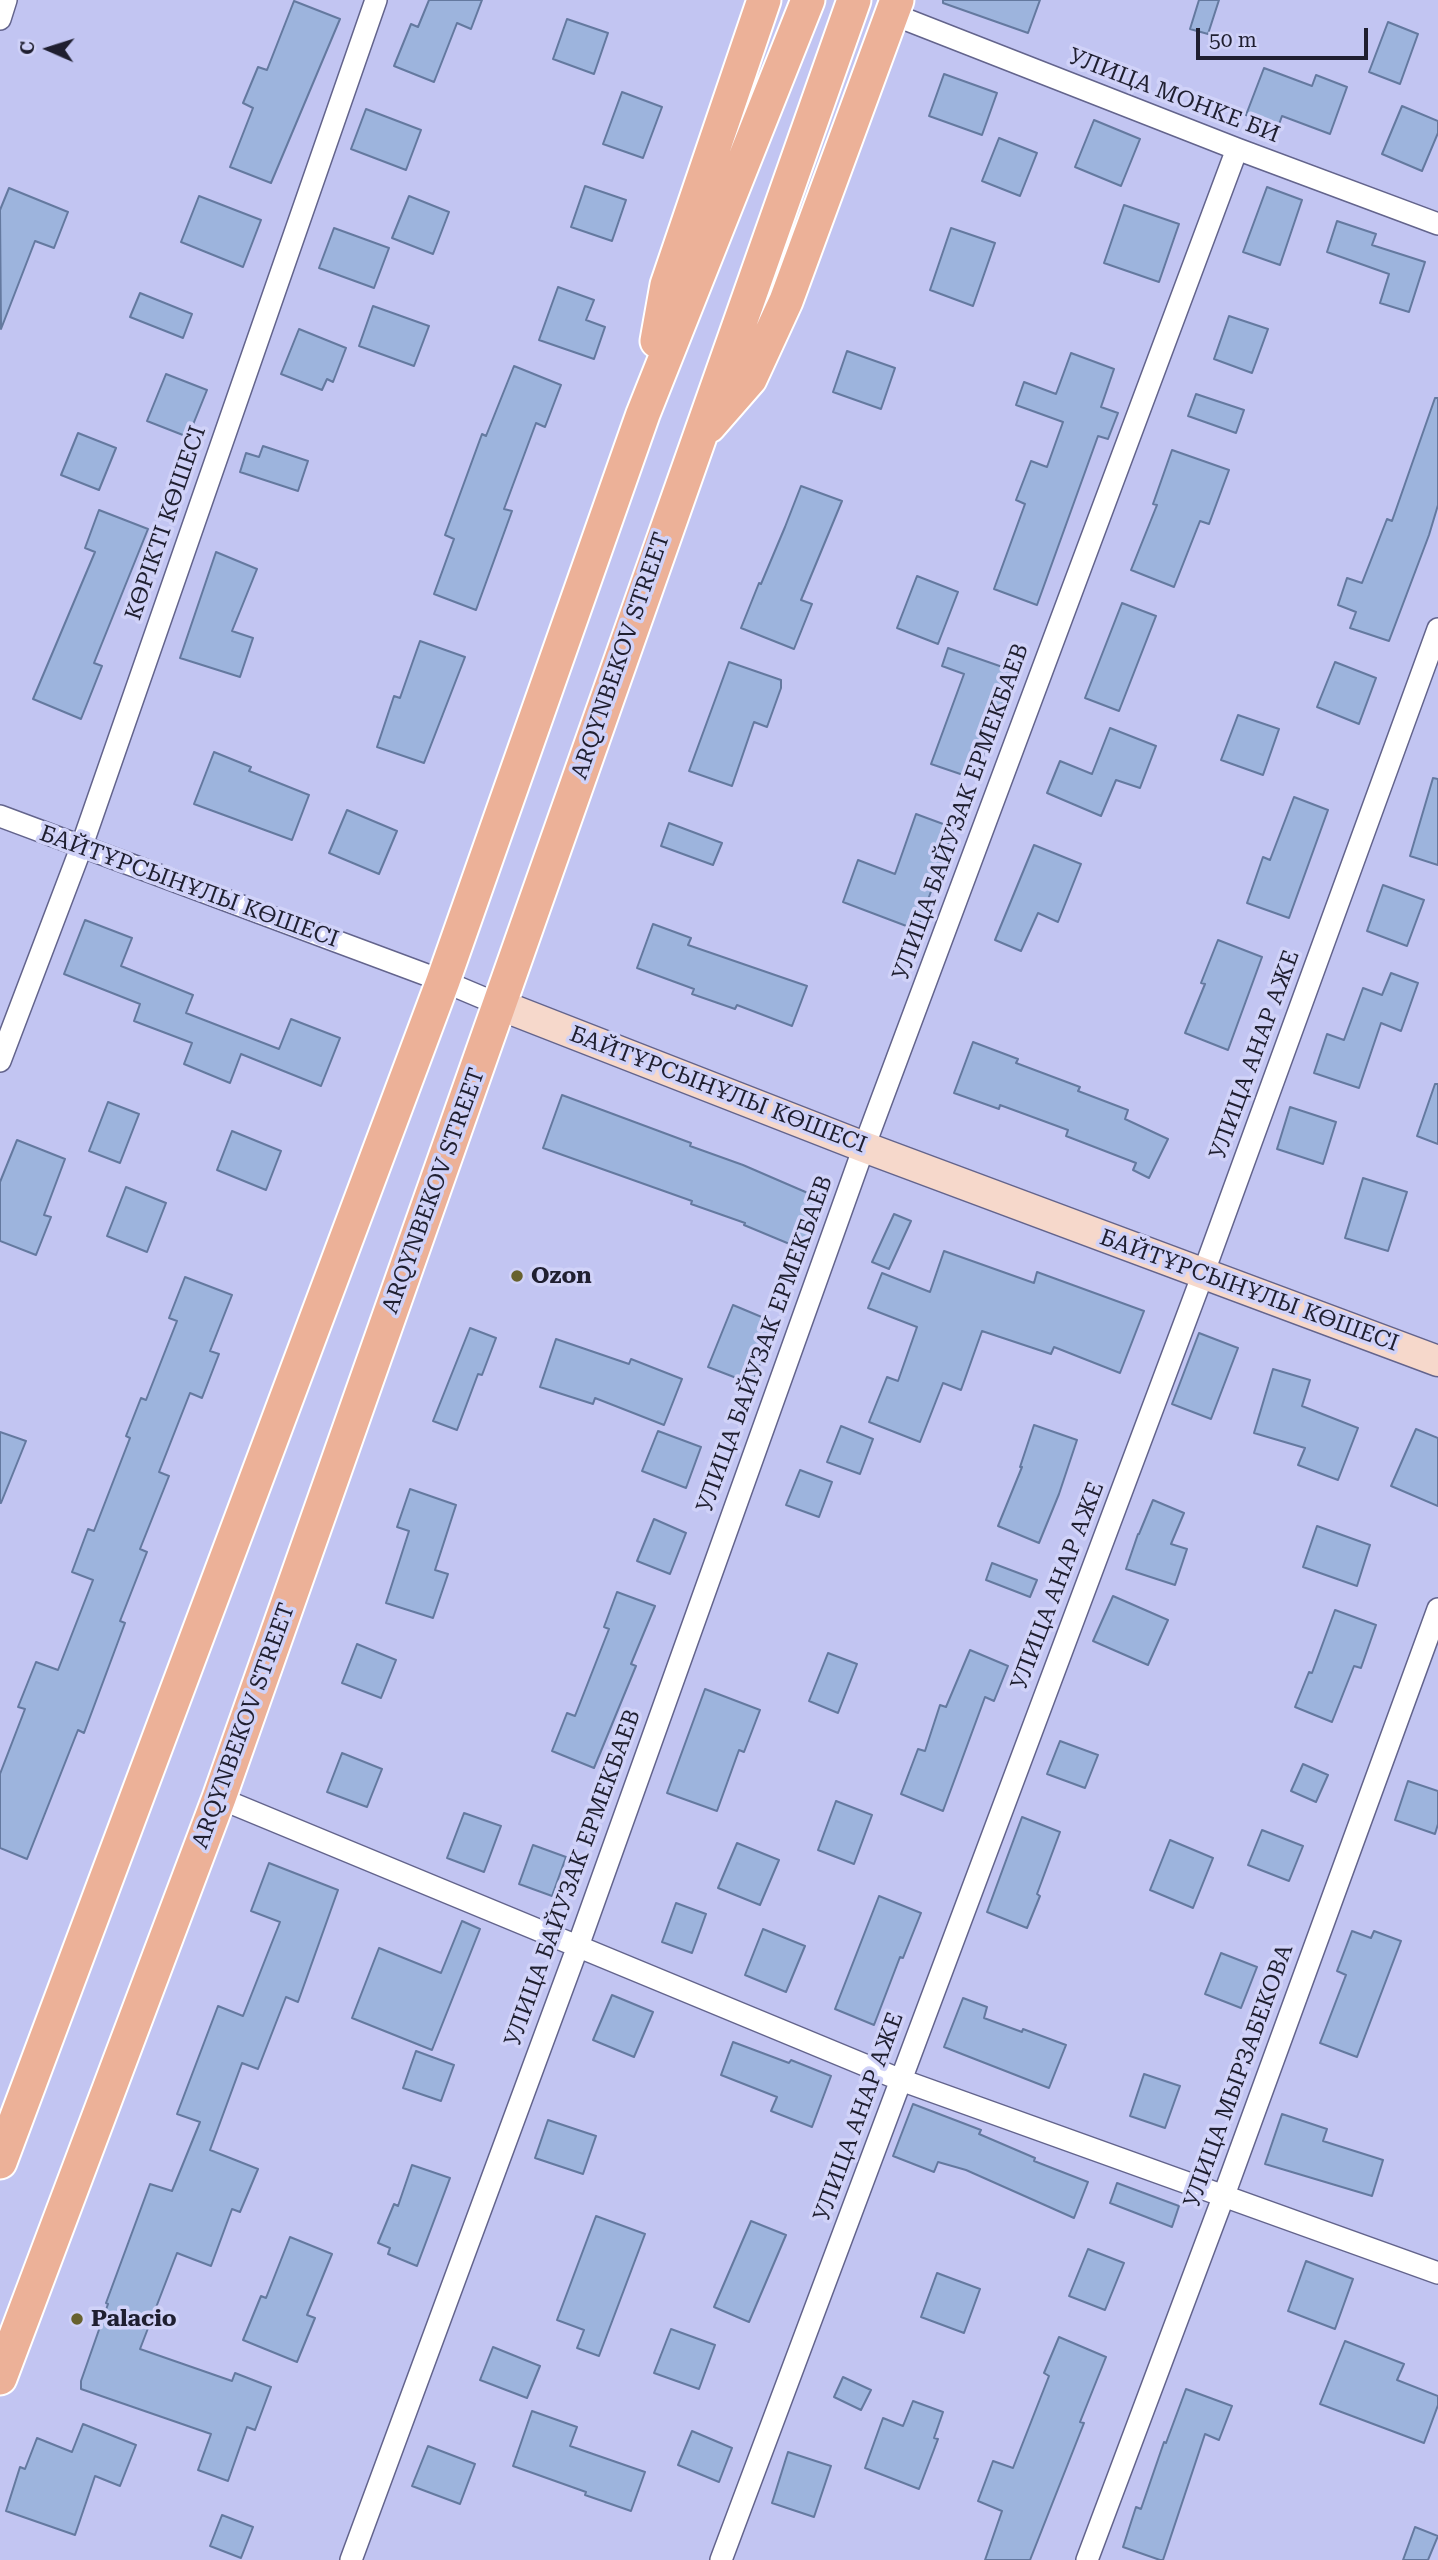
<!DOCTYPE html>
<html>
<head>
<meta charset="utf-8">
<style>
  body { margin:0 }
  #map { position:relative; width:1438px; height:2560px; overflow:hidden; background:#c2c5f2; font-family:"Roboto Serif",serif }
  canvas { display:block }
  .north { position:absolute; left:14px; top:14px; width:70px; height:70px; -webkit-text-stroke:5px #d0d2f8; paint-order:stroke; rotate:273deg; font-size:19px; font-weight:700; line-height:28px; text-align:center; color:#1f1f30 }
  .north::after { content:''; display:block; margin:auto; width:24px; height:32px; background:#1f1f30; clip-path:polygon(50% 0,100% 100%,50% 72%,0 100%) }
  .scale { position:absolute; left:1196px; top:28px; width:172px; height:32px; box-sizing:border-box; border:4px solid #1f1f30; border-top:0; padding-left:9px; font-size:21px; line-height:24px; white-space:nowrap; color:#1f1f30; -webkit-text-stroke:5px #d0d2f8; paint-order:stroke }
</style>
</head>
<body>
<div id="map">
<canvas width="1438" height="2560"></canvas>
<div class="north">С</div>
<div class="scale">50 m</div>
</div>
<script>
const g = document.querySelector('canvas').getContext('2d');
g.lineJoin = 'round';
function paint(path, color) { g.fillStyle = color; g.fill(path, 'evenodd'); }
const toPath = rows => new Path2D(rows.map(r => 'M' + r).join(''));
function strokePath(path, color, width, dash) { g.strokeStyle = color; g.lineWidth = width; g.lineCap = dash ? 'butt' : 'round'; g.setLineDash(dash || []); g.stroke(path); }
function label(font, color, halo, rows, align = 'center') {
  g.font = font + ' "Roboto Serif",serif'; g.lineWidth = 7; g.setLineDash([]); g.textBaseline = 'middle'; g.strokeStyle = halo; g.fillStyle = color; for (const [text, x, y, turn = 0] of rows) {
    g.save(); g.translate(x, y); g.rotate((+turn || 0) * Math.PI / 180); g.textAlign = isNaN(turn) ? turn : align; if (halo) g.strokeText(text, 0, 0); g.fillText(text, 0, 0); g.restore();
  }
}
const building = toPath([
  [429,0,482,0,471,29,457,23,434,82,394,66,411,24,418,27,429,0],
  [943,0,1040,0,1028,33,943,3,943,0],
  [1199,0,1219,0,1208,34,1190,29,1199,0],
  [294,1,340,19,271,183,230,167,253,108,243,103,258,67,267,70,294,1],
  [567,19,608,33,594,74,553,59,567,19],
  [1388,22,1418,34,1400,84,1369,72,1388,22],
  [1264,68,1312,86,1316,75,1347,87,1330,134,1282,116,1278,127,1246,115,1264,68],
  [944,74,997,93,982,135,929,116,944,74],
  [622,92,662,107,643,158,603,144,622,92],
  [1402,106,1438,121,1438,133,1422,171,1382,154,1402,106],
  [366,109,421,130,406,170,351,149,366,109],
  [1094,120,1140,139,1121,186,1075,167,1094,120],
  [999,138,1037,153,1020,196,982,181,999,138],
  [585,186,626,200,612,241,571,227,585,186],
  [1267,187,1302,200,1280,265,1243,252,1267,187],
  [9,188,68,212,54,248,35,241,1,329,0,210,9,188],
  [199,196,261,220,243,267,181,242,199,196],
  [409,196,449,212,433,254,392,238,409,196],
  [1124,205,1179,224,1159,282,1104,263,1124,205],
  [1337,221,1376,234,1372,245,1425,262,1409,312,1380,303,1389,274,1327,252,1337,221],
  [334,228,389,248,374,288,319,268,334,228],
  [951,228,995,243,973,306,930,290,951,228],
  [558,287,594,300,586,320,605,327,594,359,539,340,558,287],
  [140,293,192,314,183,338,130,317,140,293],
  [373,306,429,326,414,366,359,346,373,306],
  [1229,316,1268,329,1252,373,1214,359,1229,316],
  [299,329,346,348,333,382,327,379,322,390,281,374,299,329],
  [847,351,895,368,881,409,833,392,847,351],
  [1071,353,1114,369,1101,407,1118,413,1108,439,1098,436,1037,605,994,589,1025,504,1016,500,1031,461,1047,467,1063,422,1016,405,1024,382,1056,394,1071,353],
  [514,366,561,385,545,427,536,423,504,509,512,511,476,610,434,594,454,539,445,535,482,434,486,436,514,366],
  [166,374,207,390,188,437,147,421,166,374],
  [1196,394,1244,410,1236,433,1188,416,1196,394],
  [1435,398,1438,398,1438,505,1429,535,1389,641,1350,628,1356,612,1338,605,1347,578,1362,583,1387,519,1392,521,1435,398],
  [78,433,116,448,99,490,61,475,78,433],
  [263,446,308,461,298,491,240,472,246,453,259,457,263,446],
  [1172,450,1229,470,1209,524,1200,521,1174,587,1131,570,1157,505,1153,504,1172,450],
  [801,486,842,501,801,600,812,604,794,649,741,628,759,583,761,584,785,527,801,486],
  [99,510,148,529,94,663,102,666,81,719,33,699,95,552,85,548,99,510],
  [216,552,257,569,232,631,253,638,240,677,180,658,216,552],
  [917,576,958,592,938,644,897,628,917,576],
  [1122,603,1156,616,1119,711,1085,698,1122,603],
  [420,641,465,657,424,763,377,747,394,696,400,698,420,641],
  [948,648,1014,671,975,779,931,764,964,674,942,666,948,648],
  [729,662,781,680,781,688,767,727,754,722,732,786,689,771,729,662],
  [1335,662,1376,678,1359,724,1317,707,1335,662],
  [1238,715,1279,729,1263,775,1221,760,1238,715],
  [1110,728,1156,746,1140,788,1116,780,1101,816,1047,793,1060,761,1092,774,1110,728],
  [214,752,251,767,249,771,309,795,292,840,194,804,214,752],
  [1433,778,1438,779,1438,865,1410,856,1433,778],
  [1294,797,1328,810,1289,918,1247,903,1263,857,1270,860,1294,797],
  [347,810,397,831,379,874,329,853,347,810],
  [916,814,954,828,917,930,843,902,858,860,895,874,916,814],
  [669,823,722,843,713,865,661,846,669,823],
  [1034,845,1081,864,1058,922,1038,913,1021,951,995,940,1034,845],
  [1383,885,1424,900,1407,946,1367,931,1383,885],
  [85,920,132,938,121,966,193,995,186,1013,279,1049,291,1019,340,1038,321,1086,241,1054,230,1083,184,1064,192,1043,134,1021,140,1004,64,974,85,920],
  [653,924,691,938,688,945,807,986,792,1026,737,1005,735,1009,692,994,694,989,637,968,653,924],
  [1218,940,1262,957,1228,1050,1185,1033,1205,984,1201,983,1218,940],
  [1391,973,1418,983,1401,1031,1381,1023,1359,1088,1314,1073,1327,1034,1344,1040,1363,988,1382,995,1391,973],
  [973,1042,1018,1059,1016,1063,1080,1087,1078,1091,1128,1110,1125,1119,1168,1139,1149,1178,1133,1170,1136,1163,1066,1136,1068,1130,1000,1105,999,1109,954,1093,973,1042],
  [1435,1084,1438,1084,1438,1144,1417,1136,1435,1084],
  [562,1095,691,1143,690,1146,743,1165,824,1200,804,1250,744,1225,745,1223,691,1204,692,1201,543,1148,562,1095],
  [108,1102,139,1114,120,1163,89,1151,108,1102],
  [1290,1107,1336,1122,1323,1164,1277,1149,1290,1107],
  [232,1131,281,1151,266,1190,217,1170,232,1131],
  [17,1140,65,1159,44,1215,51,1217,36,1255,0,1241,0,1182,17,1140],
  [1363,1178,1407,1192,1388,1251,1345,1238,1363,1178],
  [126,1187,166,1203,147,1252,107,1236,126,1187],
  [894,1214,911,1221,889,1269,872,1262,894,1214],
  [944,1251,1034,1283,1037,1272,1144,1311,1120,1373,1054,1347,1051,1354,982,1331,961,1390,943,1383,920,1442,869,1422,887,1377,898,1381,917,1327,868,1308,882,1273,930,1292,944,1251],
  [185,1277,232,1295,210,1351,219,1354,202,1398,190,1393,159,1472,169,1476,140,1549,147,1552,120,1621,125,1623,84,1733,78,1730,27,1859,0,1848,0,1774,25,1709,18,1707,36,1662,58,1670,93,1580,72,1572,88,1529,94,1531,130,1438,126,1436,141,1398,146,1400,177,1321,169,1318,185,1277],
  [733,1305,776,1323,752,1384,708,1367,733,1305],
  [470,1328,496,1338,482,1375,478,1374,457,1430,433,1421,470,1328],
  [1199,1333,1238,1348,1211,1419,1172,1404,1199,1333],
  [556,1339,629,1364,631,1359,682,1379,664,1425,595,1398,593,1404,540,1387,556,1339],
  [1273,1369,1310,1380,1302,1406,1358,1428,1338,1480,1298,1465,1305,1448,1254,1433,1273,1369],
  [1034,1425,1077,1440,1059,1494,1039,1543,998,1526,1022,1467,1020,1467,1034,1425],
  [841,1426,873,1439,860,1474,827,1462,841,1426],
  [1416,1429,1438,1438,1438,1506,1391,1486,1416,1429],
  [658,1431,701,1447,686,1488,642,1471,658,1431],
  [0,1432,26,1441,1,1503,0,1503,0,1432],
  [800,1470,832,1482,819,1517,786,1505,800,1470],
  [410,1489,456,1505,435,1570,448,1574,433,1618,386,1603,409,1531,397,1527,410,1489],
  [1153,1500,1184,1513,1171,1544,1187,1549,1175,1585,1126,1569,1138,1534,1139,1534,1153,1500],
  [654,1519,686,1533,670,1574,637,1561,654,1519],
  [1317,1526,1370,1545,1357,1586,1303,1567,1317,1526],
  [992,1563,1037,1580,1030,1597,986,1580,992,1563],
  [617,1592,655,1606,631,1664,636,1666,594,1768,552,1751,567,1713,575,1716,609,1629,604,1627,617,1592],
  [1113,1596,1168,1620,1148,1665,1093,1641,1113,1596],
  [1335,1610,1376,1625,1361,1668,1354,1666,1332,1722,1295,1707,1309,1672,1312,1673,1335,1610],
  [357,1644,396,1660,381,1698,342,1683,357,1644],
  [970,1650,1008,1666,994,1701,985,1697,943,1811,901,1794,918,1749,925,1751,940,1705,946,1707,970,1650],
  [828,1653,857,1664,838,1713,809,1701,828,1653],
  [705,1689,760,1710,744,1752,739,1750,717,1811,667,1793,705,1689],
  [1060,1741,1098,1755,1085,1788,1047,1774,1060,1741],
  [342,1753,382,1769,367,1807,327,1792,342,1753],
  [1303,1764,1328,1775,1316,1802,1291,1791,1303,1764],
  [1408,1781,1438,1791,1438,1824,1435,1834,1395,1820,1408,1781],
  [836,1801,872,1815,854,1864,818,1850,836,1801],
  [464,1813,501,1826,484,1872,447,1858,464,1813],
  [1022,1817,1060,1832,1037,1894,1040,1896,1027,1928,987,1912,1022,1817],
  [1262,1830,1303,1846,1289,1881,1248,1865,1262,1830],
  [1170,1840,1213,1858,1193,1908,1150,1890,1170,1840],
  [737,1843,779,1860,760,1905,718,1888,737,1843],
  [533,1845,566,1857,552,1896,519,1884,533,1845],
  [269,1863,338,1890,298,2002,286,1997,258,2069,242,2063,210,2150,258,2169,240,2212,232,2209,211,2266,177,2253,140,2349,232,2381,235,2373,271,2387,255,2430,247,2427,228,2481,198,2470,211,2434,81,2389,81,2381,108,2304,106,2303,150,2184,172,2191,200,2122,177,2114,218,2006,243,2016,280,1922,251,1911,269,1863],
  [879,1896,921,1913,903,1958,900,1957,874,2025,835,2009,879,1896],
  [676,1903,706,1914,692,1953,662,1942,676,1903],
  [462,1921,480,1929,432,2050,352,2018,379,1948,441,1973,462,1921],
  [763,1929,805,1946,786,1992,745,1975,763,1929],
  [1352,1931,1371,1938,1374,1931,1401,1941,1357,2057,1320,2043,1346,1975,1337,1971,1352,1931],
  [1221,1953,1257,1967,1241,2008,1205,1994,1221,1953],
  [612,1995,653,2012,634,2057,593,2040,612,1995],
  [963,1998,987,2007,984,2018,1022,2032,1023,2029,1066,2045,1049,2088,944,2047,963,1998],
  [733,2042,789,2063,791,2060,831,2076,812,2127,771,2111,777,2097,721,2075,733,2042],
  [416,2051,454,2065,441,2101,403,2088,416,2051],
  [1144,2074,1180,2086,1165,2128,1130,2116,1144,2074],
  [913,2104,981,2130,979,2134,1035,2158,1034,2161,1088,2182,1074,2218,966,2170,938,2162,934,2172,893,2156,913,2104],
  [1282,2114,1327,2129,1323,2141,1383,2160,1372,2196,1265,2164,1282,2114],
  [548,2120,596,2136,583,2174,535,2158,548,2120],
  [412,2165,450,2178,417,2266,388,2254,390,2248,378,2243,394,2204,398,2206,412,2165],
  [1117,2183,1179,2206,1172,2227,1110,2203,1117,2183],
  [596,2216,645,2234,599,2356,577,2348,584,2330,557,2320,596,2216],
  [751,2221,786,2235,749,2322,714,2307,751,2221],
  [290,2237,332,2254,307,2315,315,2318,297,2362,243,2340,261,2296,266,2298,290,2237],
  [1088,2249,1124,2263,1105,2310,1069,2296,1088,2249],
  [1306,2261,1353,2279,1335,2329,1288,2311,1306,2261],
  [937,2273,980,2289,964,2333,921,2317,937,2273],
  [671,2329,715,2345,699,2389,654,2373,671,2329],
  [1059,2337,1106,2357,1080,2422,1084,2423,1030,2560,985,2560,1002,2511,978,2501,993,2461,1013,2468,1049,2376,1044,2373,1059,2337],
  [1345,2341,1404,2364,1397,2380,1438,2396,1438,2405,1424,2443,1320,2404,1345,2341],
  [493,2347,540,2366,527,2398,480,2380,493,2347],
  [843,2377,871,2390,861,2410,834,2397,843,2377],
  [1186,2389,1232,2406,1219,2440,1205,2434,1163,2560,1160,2560,1123,2547,1136,2507,1141,2509,1164,2442,1166,2443,1186,2389],
  [913,2401,943,2412,934,2438,938,2439,919,2489,865,2468,883,2418,903,2426,913,2401],
  [532,2411,577,2427,570,2446,645,2472,631,2511,585,2495,586,2492,513,2466,532,2411],
  [83,2424,136,2445,120,2486,95,2476,75,2535,6,2511,20,2467,25,2469,37,2438,72,2452,83,2424],
  [692,2431,732,2448,719,2482,678,2465,692,2431],
  [428,2446,475,2464,460,2504,412,2486,428,2446],
  [788,2452,831,2466,814,2517,772,2503,788,2452],
  [222,2515,253,2527,241,2558,210,2546,222,2515],
  [1415,2527,1438,2536,1428,2560,1403,2560,1415,2527]
]);
paint(building, '#9db4dd');
strokePath(building, '#64799f', 2);
const minor = toPath([
  [892,14,1237,149,1438,224],
  [0,19,6,0],
  [0,816,443,981,500,1005],
  [0,1061,81,848,376,0],
  [219,1798,901,2080,1438,2273],
  [351,2560,578,1946,864,1147,1237,149],
  [721,2560,1203,1274,1438,629],
  [1087,2560,1224,2195,1438,1609]
]);
const secondary = toPath([
  [500,1005,864,1147,1438,1361]
]);
const primary = toPath([
  [657,341,667,285,764,0],
  [709,426,750,379,786,301,897,0],
  [0,2162,443,981,643,414,808,0],
  [0,2378,219,1798,854,0]
]);
strokePath(minor, '#63648c', 24);
strokePath(secondary, '#63648c', 33);
strokePath(primary, '#fff', 37);
strokePath(minor, '#fff', 21);
strokePath(secondary, '#f6d8cb', 30);
strokePath(primary, '#ecb198', 33);
for (const [x, y, r, color] of [
  [517,1276,7,"#67612e"],
  [77,2319,7,"#67612e"]
]) { const dot = new Path2D(); dot.arc(x, y, r, 0, 2 * Math.PI); g.fillStyle = color; g.fill(dot); strokePath(dot, '#d0d2f8', 2.5); }
label('23px', '#1f1f30', '#d0d2f8', [
  ["УЛИЦА МОНКЕ БИ",1174,96,21],
  ["КӨРІКТІ КӨШЕСІ",166,523,-71],
  ["ARQYNBEKOV STREET",621,656,-71],
  ["УЛИЦА БАЙУЗАК ЕРМЕКБАЕВ",961,812,-70],
  ["БАЙТҰРСЫНҰЛЫ КӨШЕСІ",189,887,20],
  ["УЛИЦА АНАР АЖЕ",1255,1055,-70],
  ["БАЙТҰРСЫНҰЛЫ КӨШЕСІ",718,1090,21],
  ["ARQYNBEKOV STREET",434,1191,-70],
  ["БАЙТҰРСЫНҰЛЫ КӨШЕСІ",1249,1291,20],
  ["УЛИЦА БАЙУЗАК ЕРМЕКБАЕВ",765,1344,-70],
  ["УЛИЦА АНАР АЖЕ",1058,1586,-69],
  ["ARQYNBEKOV STREET",244,1726,-70],
  ["УЛИЦА БАЙУЗАК ЕРМЕКБАЕВ",573,1878,-70],
  ["УЛИЦА МЫРЗАБЕКОВА",1239,2076,-70],
  ["УЛИЦА АНАР АЖЕ",859,2117,-70]
]);
label('bold 23px', '#1f1f30', '#d0d2f8', [
  ["Ozon",531,1276],
  ["Palacio",91,2319]
], 'left');
</script>
</body>
</html>
